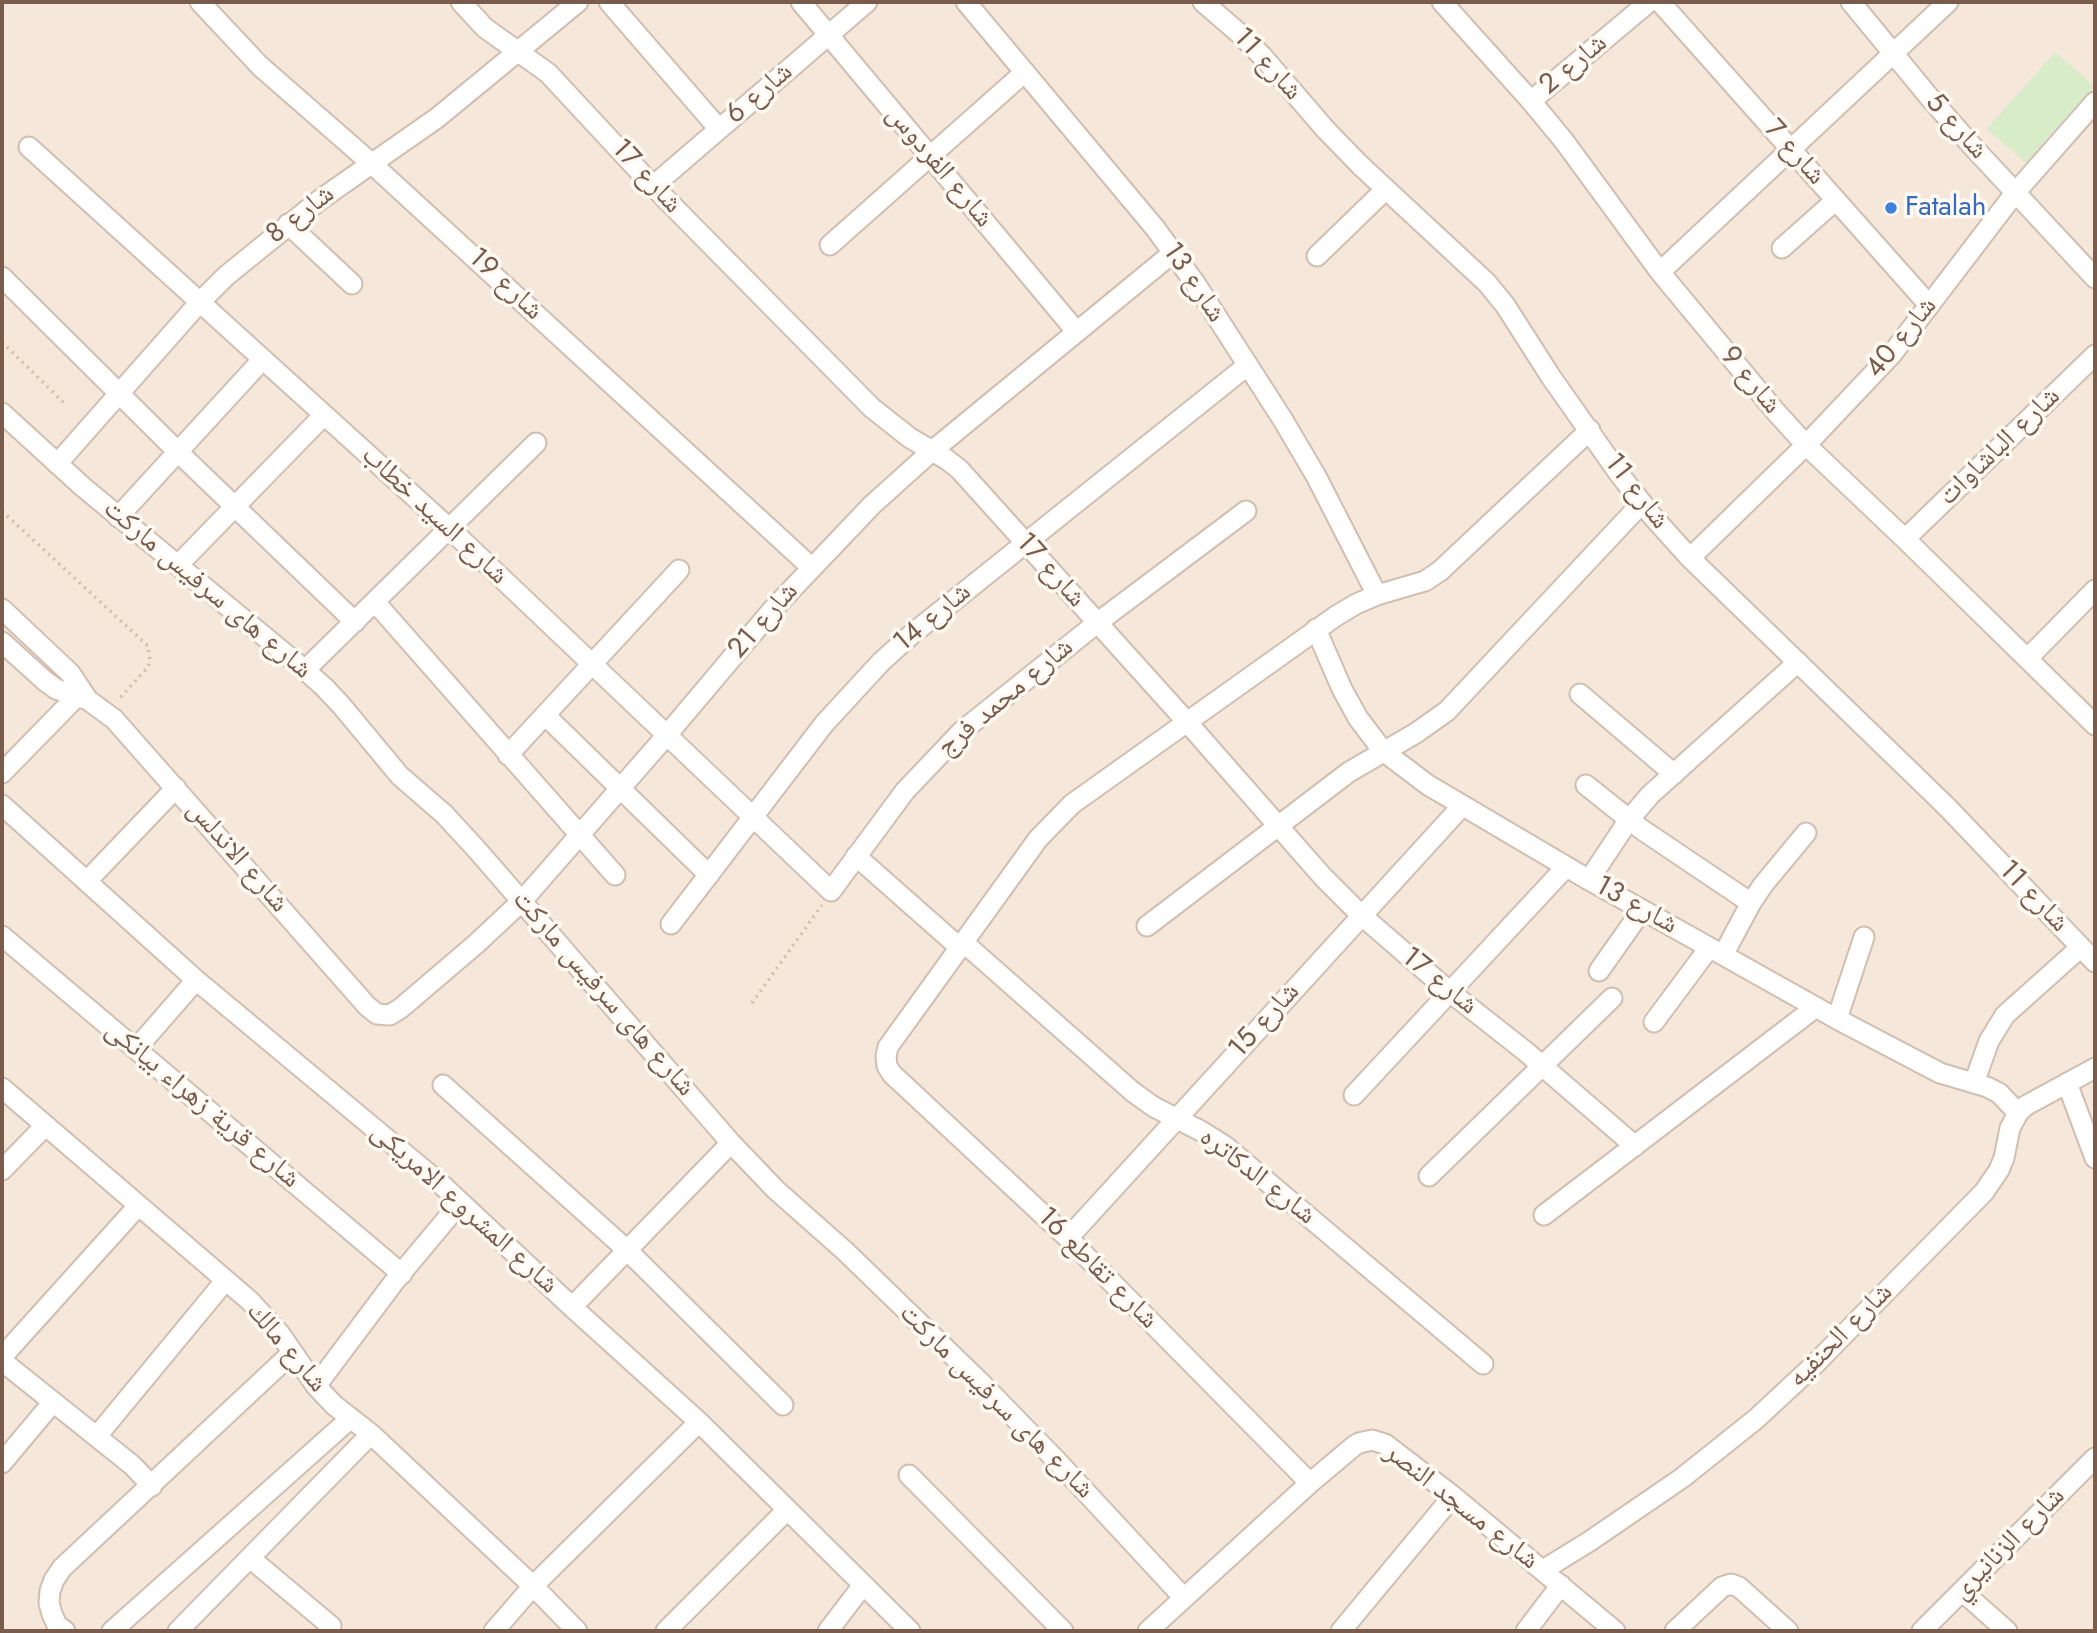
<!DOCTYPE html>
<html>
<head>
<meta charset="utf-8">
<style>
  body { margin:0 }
  #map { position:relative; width:2097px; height:1633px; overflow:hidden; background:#fdf6ec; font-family:Jost,sans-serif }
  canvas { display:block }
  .frame { position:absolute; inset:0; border:4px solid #7a5c4d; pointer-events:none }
</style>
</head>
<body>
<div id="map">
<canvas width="2097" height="1633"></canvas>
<div class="frame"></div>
</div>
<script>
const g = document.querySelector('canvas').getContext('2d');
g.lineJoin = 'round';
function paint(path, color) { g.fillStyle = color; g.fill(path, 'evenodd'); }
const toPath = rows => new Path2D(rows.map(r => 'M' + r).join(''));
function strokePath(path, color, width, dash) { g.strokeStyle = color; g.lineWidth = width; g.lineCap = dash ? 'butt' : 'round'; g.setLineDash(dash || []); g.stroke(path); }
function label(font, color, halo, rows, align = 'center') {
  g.font = font + ' Jost,"Noto Naskh Arabic",sans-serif'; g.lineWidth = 7; g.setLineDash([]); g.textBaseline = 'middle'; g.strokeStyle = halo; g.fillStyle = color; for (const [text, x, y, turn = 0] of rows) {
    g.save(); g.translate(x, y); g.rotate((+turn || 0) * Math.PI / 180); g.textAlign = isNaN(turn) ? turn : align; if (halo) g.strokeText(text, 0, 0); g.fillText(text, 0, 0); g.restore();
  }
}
paint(toPath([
  [2,2,2095,2,2095,1631,2,1631]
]), '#f5e8da');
paint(toPath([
  [2055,52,2094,86,2026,163,1987,129]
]), '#d8ecc9');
const minor = toPath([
  [200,2,260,66,371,163,811,567],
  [461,2,485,28,548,73,653,186,872,408,910,438,946,459,959,469,1187,722,1323,877,1361,915,1450,992,1525,1051,1635,1146],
  [609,2,719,129],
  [801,2,1076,331],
  [966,2,1155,228,1195,283,1283,420,1316,476,1377,595],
  [1203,2,1240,34,1263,57,1326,130,1360,165,1487,283,1505,305,1551,377,1620,475,1653,517,1690,558,1947,807,2095,962],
  [1442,2,1531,101,1564,141,1660,272,1776,412,1806,445,1905,539,2095,725],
  [1660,2,1929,305],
  [1851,2,1930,98,1973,147,2095,278],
  [1531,101,1649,2],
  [29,147,450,529,831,891,905,791,962,731,1097,623,1246,511],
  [653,186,867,2],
  [288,224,352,284],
  [830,245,1025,72],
  [1782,248,1836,200],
  [1317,256,1386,189],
  [1660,272,1948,2],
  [2,277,178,452,355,622],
  [2,413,83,487,305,670,324,687,341,705,400,776,444,814,478,851,731,1143,776,1190,846,1252,979,1381,1057,1461,1184,1598],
  [57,464,199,303,226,276,321,199,437,118,578,2],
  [118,517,263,359],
  [1905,539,2095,355],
  [1690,558,1806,445,1892,354,2015,193,2095,102],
  [178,565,324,415],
  [375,602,615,875],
  [2,609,70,673,88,700],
  [1316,629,1342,689,1358,718,1383,751,1428,785,1589,880,1837,1019,1940,1073,1987,1087,1999,1093,2018,1113],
  [2,642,45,681,56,689,88,700,114,719,367,1006,377,1014,390,1015,401,1008,476,944,522,901,666,736,774,608,872,505,932,451,1174,252],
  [2028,658,2095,590],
  [305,670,536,443],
  [1580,694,1674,774],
  [545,715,709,875],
  [508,755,679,570],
  [2,773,82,691],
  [1586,785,1641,829,1751,903],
  [2,805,196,980,441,1184,572,1307,699,1422,910,1631],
  [856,856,959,947],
  [1589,880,1628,821,1650,795,1798,662],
  [87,881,176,788],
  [671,924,824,724,881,662,912,634,1248,365],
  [1147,926,1349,772,1416,733,1447,711,1642,503],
  [2,936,402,1274],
  [963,942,1133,1092,1154,1107,1201,1131,1225,1146,1483,1364],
  [1723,955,1751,903,1763,885,1806,833],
  [1599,971,1642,910],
  [1837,1019,1864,937],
  [1654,1022,1709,948],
  [136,1049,196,980],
  [1974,1083,1989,1041,2005,1015,2081,947],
  [2067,1083,2095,1158],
  [443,1085,627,1250,783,1405],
  [2,1088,250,1301,280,1334,316,1386,334,1405,371,1434,533,1586,577,1631],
  [1354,1095,1566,867],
  [2,1170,45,1126],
  [1429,1176,1612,998],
  [1544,1215,1816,1007],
  [1068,1238,1462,806],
  [572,1307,731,1143],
  [2,1357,138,1206],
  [2,1361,132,1465,152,1486],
  [316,1386,394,1282,460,1203],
  [97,1436,225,1281],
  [2,1463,53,1402],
  [909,1475,1063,1631],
  [1310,1483,1068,1238,892,1074,887,1066,886,1056,888,1047,1038,839,1072,804,1336,616,1356,604,1377,595,1425,581,1440,571,1590,430],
  [250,1558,331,1626],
  [1543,1570,1590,1541,1682,1478,1756,1419,1813,1366,1984,1192,1999,1170,2004,1158,2010,1128,2018,1113,2025,1106,2095,1068],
  [1962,1591,2007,1631],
  [65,1631,57,1625,52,1614,49,1603,50,1591,54,1580,62,1568,292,1353],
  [112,1631,351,1418],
  [178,1631,371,1434],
  [494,1631,533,1586,699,1422],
  [666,1631,787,1510],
  [828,1631,863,1585],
  [1148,1631,1310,1483,1354,1446,1359,1443,1372,1440,1385,1444,1453,1496,1615,1631],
  [1341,1631,1453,1496],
  [1526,1631,1561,1585],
  [1675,1631,1722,1587,1731,1584,1739,1587,1788,1631],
  [1922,1631,2095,1458]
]);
strokePath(minor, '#d1beb0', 23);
strokePath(toPath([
  [2,342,65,404],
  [2,511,148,646,150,661,148,667,117,701],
  [752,1003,822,905]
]), '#d9b8a5', 3.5, [2, 5]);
strokePath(minor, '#fff', 19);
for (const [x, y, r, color] of [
  [1891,208,7,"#3f7fe0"]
]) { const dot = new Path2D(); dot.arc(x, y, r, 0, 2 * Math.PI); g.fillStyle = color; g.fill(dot); strokePath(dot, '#fffaf3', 2.5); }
label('28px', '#7a5c4d', '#fffaf3', [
  ["شارع 11",1267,65,47],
  ["شارع 2",1574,65,-40],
  ["شارع 6",760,94,-41],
  ["شارع 5",1956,127,48],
  ["شارع 7",1794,153,48],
  ["شارع الفردوس",939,167,50],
  ["شارع 17",646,177,47],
  ["شارع 8",301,215,-38],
  ["شارع 13",1193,283,56],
  ["شارع 19",505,285,43],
  ["شارع 40",1902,338,-51],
  ["شارع 9",1750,381,50],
  ["شارع الباشاوات",2000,447,-44],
  ["شارع 11",1636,492,52],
  ["شارع السيد خطاب",434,516,43],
  ["شارع 17",1050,571,48],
  ["شارع هاى سرفيس ماركت",207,590,40],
  ["شارع 14",933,618,-40],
  ["شارع 21",764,621,-49],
  ["شارع محمد فرج",1006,698,-40],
  ["شارع الاندلس",237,857,49],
  ["شارع 11",2033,897,46],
  ["شارع 13",1636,906,29],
  ["شارع 17",1439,982,39],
  ["شارع هاى سرفيس ماركت",603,994,49],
  ["شارع 15",1265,1021,-48],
  ["شارع قرية زهراء بيانكى",202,1105,40],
  ["شارع الدكاتره",1257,1177,38],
  ["شارع المشروع الامريكى",464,1209,42],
  ["شارع تقاطع 16",1097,1269,45],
  ["شارع الحنفيه",1841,1336,-45],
  ["شارع مالك",286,1348,50],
  ["شارع هاى سرفيس ماركت",996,1402,45],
  ["شارع مسجد النصر",1461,1507,38],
  ["شارع الزنانيري",2009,1544,-45]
]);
label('28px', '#366cbe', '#fffaf3', [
  ["Fatalah",1905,208]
], 'left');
</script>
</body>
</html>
